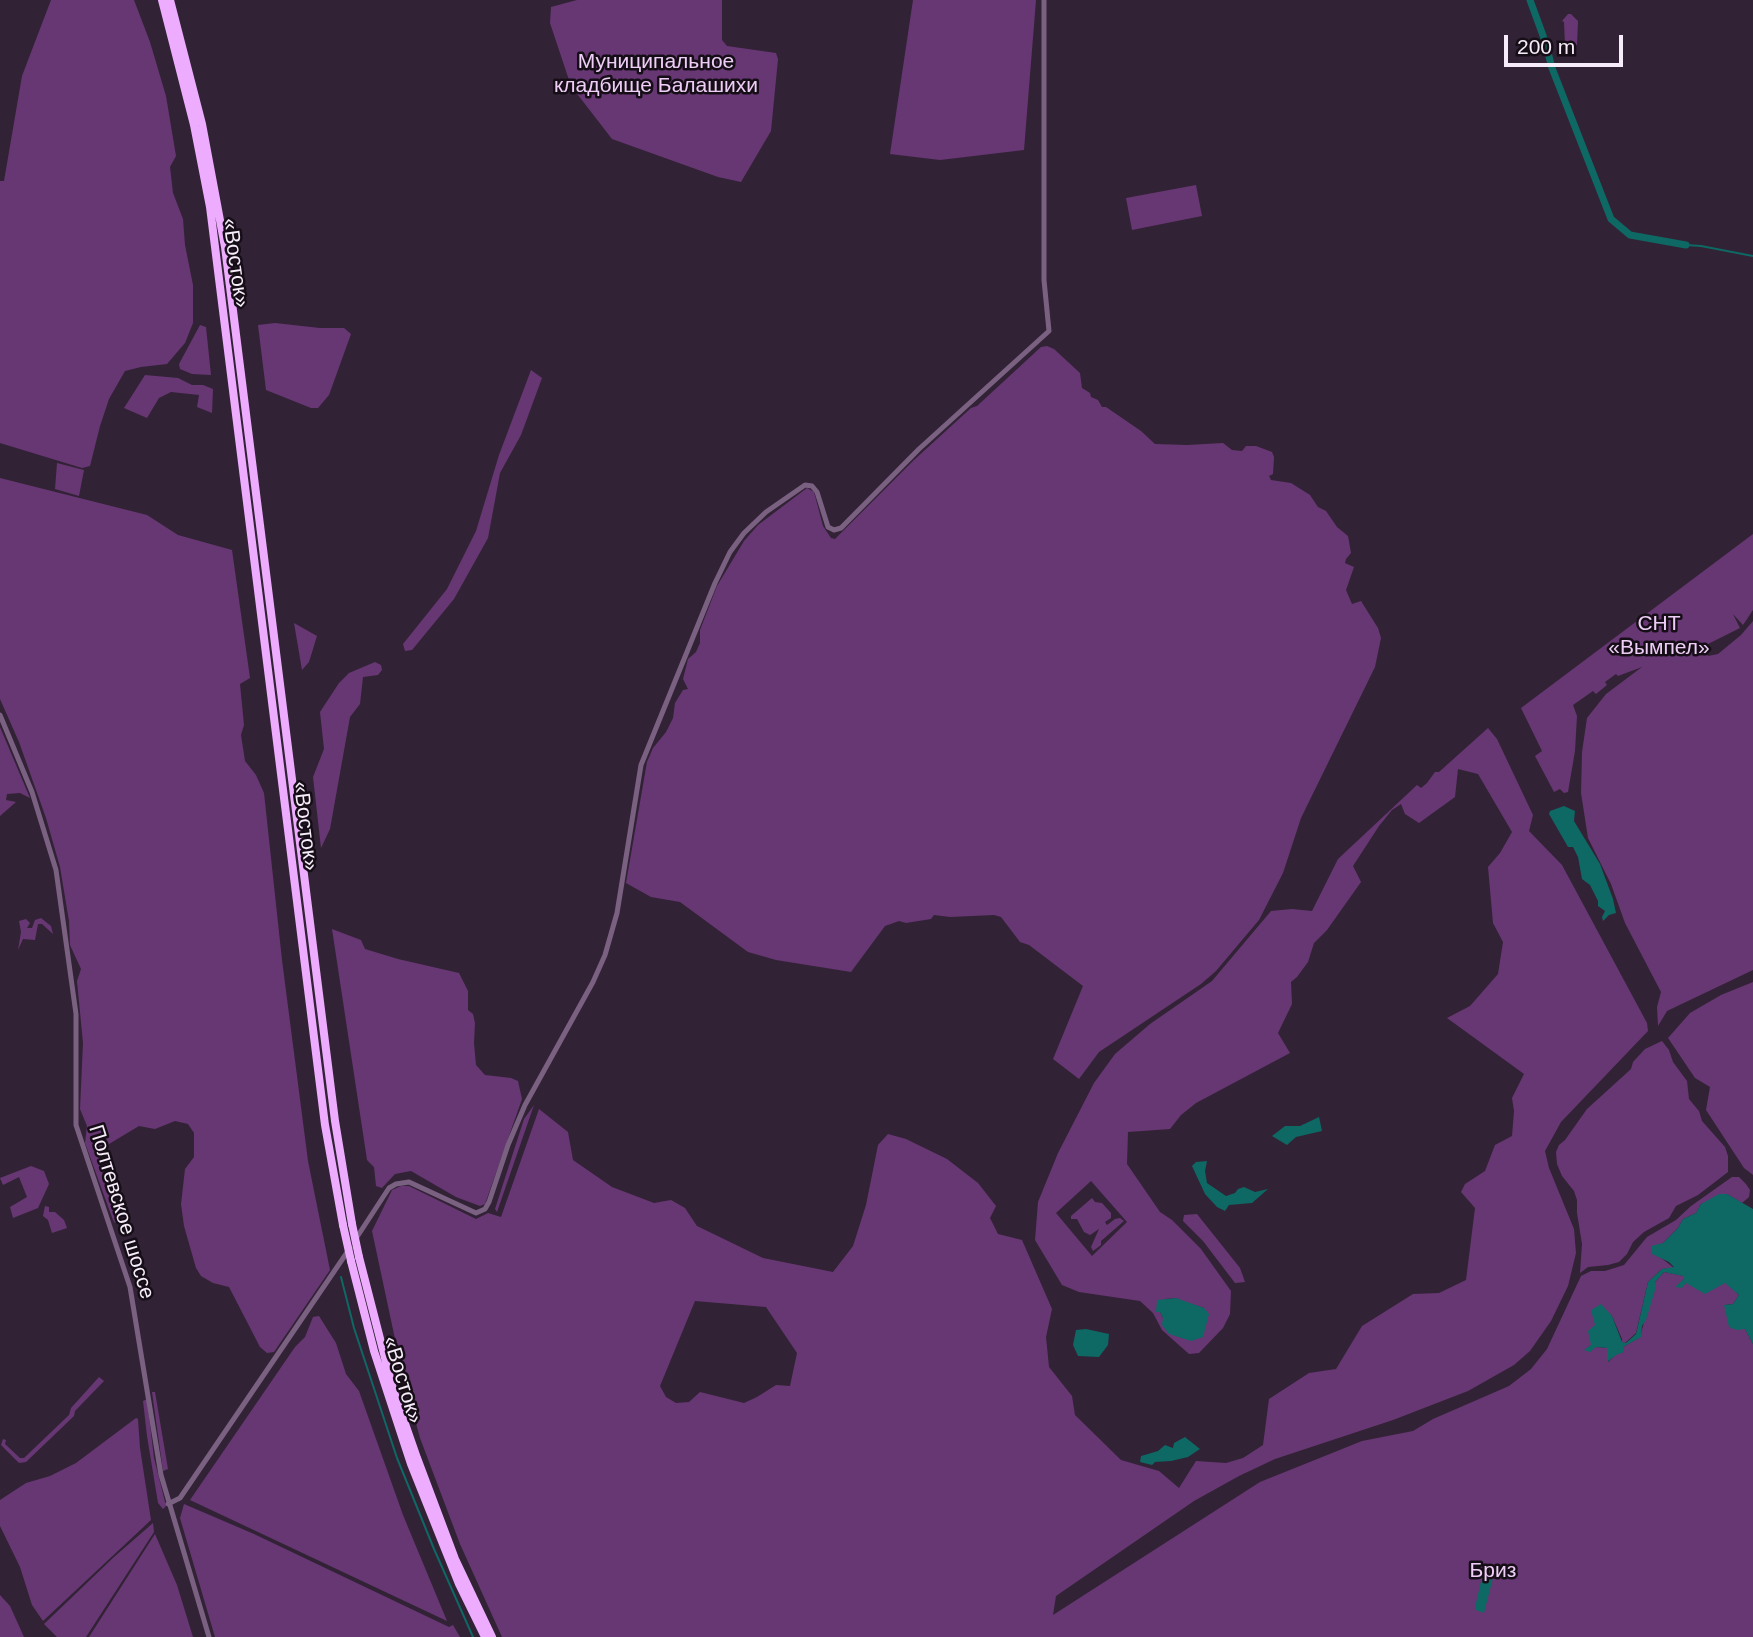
<!DOCTYPE html>
<html>
<head>
<meta charset="utf-8">
<style>
  body { margin:0 }
  #map { position:relative; width:1753px; height:1637px; overflow:hidden; background:#322236; font-family:Arial,sans-serif }
  canvas { display:block }
  .scale { position:absolute; left:1504px; top:35px; width:119px; height:32px; box-sizing:border-box; border:4px solid #f7ecfa; border-top:0; padding-left:9px; font-size:21px; line-height:24px; white-space:nowrap; color:#f7ecfa; -webkit-text-stroke:5px #160e17; paint-order:stroke }
</style>
</head>
<body>
<div id="map">
<canvas width="1753" height="1637"></canvas>
<div class="scale">200 m</div>
</div>
<script>
const g = document.querySelector('canvas').getContext('2d');
g.lineJoin = 'round';
function paint(path, color) { g.fillStyle = color; g.fill(path, 'evenodd'); }
const toPath = rows => new Path2D(rows.map(r => 'M' + r).join(''));
function strokePath(path, color, width, dash) { g.strokeStyle = color; g.lineWidth = width; g.lineCap = dash ? 'butt' : 'round'; g.setLineDash(dash || []); g.stroke(path); }
function label(font, color, halo, rows, align = 'center') {
  g.font = font + ' Arial,sans-serif'; g.lineWidth = 5; g.setLineDash([]); g.textBaseline = 'middle'; g.strokeStyle = halo; g.fillStyle = color; for (const [text, x, y, turn = 0] of rows) {
    g.save(); g.translate(x, y); g.rotate((+turn || 0) * Math.PI / 180); g.textAlign = isNaN(turn) ? turn : align; if (halo) g.strokeText(text, 0, 0); g.fillText(text, 0, 0); g.restore();
  }
}
paint(toPath([
  [51,0,134,0,150,42,166,96,176,156,170,167,173,193,183,219,185,245,193,285,193,323,185,343,167,364,141,367,125,371,109,399,100,426,90,466,82,468,0,443,0,181,4,181,22,76],
  [577,0,722,0,722,40,727,46,776,53,778,59,771,131,741,182,718,177,612,139,571,86,550,23,551,7],
  [913,0,1036,0,1024,150,940,160,890,154],
  [1568,14,1571,14,1578,21,1577,45,1565,45,1564,22,1562,21],
  [1196,185,1202,216,1132,230,1126,198],
  [275,323,320,328,344,328,351,334,329,395,318,408,311,408,266,390,258,325],
  [200,325,206,327,211,375,192,374,180,369,179,364],
  [1047,346,1054,349,1080,373,1082,388,1090,393,1091,397,1098,400,1102,407,1106,407,1141,431,1155,444,1187,445,1223,443,1232,450,1242,451,1246,446,1256,446,1272,452,1274,457,1273,474,1269,476,1271,480,1291,483,1310,495,1318,507,1326,511,1337,527,1348,536,1351,553,1346,559,1345,563,1354,567,1346,590,1352,604,1361,601,1378,628,1381,638,1375,667,1301,818,1283,873,1259,920,1216,971,1201,984,1099,1052,1079,1079,1053,1059,1083,986,1029,945,1020,942,1001,917,994,915,950,917,934,915,931,919,906,923,899,921,885,926,851,972,776,960,748,952,680,902,651,897,626,883,647,762,653,748,666,732,673,718,675,703,683,690,688,689,683,679,688,659,696,652,700,643,700,630,717,586,744,541,758,525,807,488,814,492,823,526,831,538,835,539,914,460,971,408,977,406,1041,347],
  [531,370,542,378,521,435,500,473,488,538,454,599,412,650,405,651,403,644,447,589,476,531,499,455],
  [145,375,178,378,192,385,203,385,213,389,212,413,197,407,199,395,171,392,159,398,147,418,124,408],
  [57,463,84,470,79,496,55,489],
  [0,478,147,515,178,535,232,550,250,678,240,684,244,725,241,735,245,761,256,775,264,793,282,960,308,1161,330,1270,274,1352,267,1353,260,1347,229,1287,213,1283,201,1276,196,1268,184,1226,181,1204,185,1169,194,1157,194,1133,188,1124,175,1121,155,1129,139,1126,109,1144,98,1160,118,1220,115,1223,113,1220,85,1143,87,1126,80,1109,83,1043,77,981,81,969,70,945,69,921,60,867,46,818,19,742,0,699],
  [1753,534,1753,610,1743,625,1733,614,1740,628,1702,647,1708,656,1718,654,1741,635,1753,621,1753,970,1667,1011,1658,1026,1657,1007,1661,992,1625,923,1611,884,1588,838,1581,793,1582,752,1587,718,1606,694,1642,667,1618,676,1616,674,1605,682,1607,685,1596,694,1593,691,1573,705,1577,716,1575,751,1568,792,1564,793,1560,789,1554,792,1535,756,1542,751,1521,708],
  [294,623,317,636,309,662,302,670],
  [375,662,381,665,382,670,378,675,363,677,360,704,350,717,330,829,321,848,313,777,324,749,320,712,339,683,349,673],
  [0,727,30,798,20,793,7,794,6,800,16,802,0,816],
  [1488,728,1497,739,1533,815,1529,831,1562,865,1647,1023,1648,1031,1561,1122,1545,1151,1549,1168,1574,1229,1576,1253,1568,1286,1551,1321,1530,1351,1514,1365,1468,1391,1393,1420,1275,1459,1239,1476,1194,1501,1056,1596,1053,1615,1260,1482,1362,1441,1413,1431,1433,1419,1509,1386,1531,1369,1547,1349,1581,1276,1591,1271,1605,1271,1624,1265,1647,1237,1676,1220,1691,1206,1732,1177,1739,1177,1746,1184,1750,1190,1749,1197,1742,1203,1727,1194,1701,1204,1696,1213,1683,1219,1678,1228,1663,1243,1656,1254,1674,1268,1662,1269,1648,1282,1636,1333,1625,1343,1622,1342,1622,1339,1612,1316,1606,1311,1595,1326,1591,1345,1585,1350,1596,1347,1607,1348,1608,1362,1623,1347,1640,1337,1655,1282,1664,1272,1684,1276,1684,1279,1676,1287,1686,1283,1725,1282,1739,1295,1733,1304,1725,1305,1745,1329,1753,1344,1753,1637,502,1637,460,1544,420,1438,401,1367,372,1231,392,1190,401,1186,409,1186,476,1219,488,1213,501,1217,539,1109,568,1132,573,1160,612,1187,654,1203,671,1200,685,1208,697,1226,763,1258,833,1272,853,1246,866,1205,878,1145,888,1134,906,1139,947,1159,978,1183,996,1206,990,1218,998,1234,1022,1240,1052,1309,1046,1337,1049,1367,1072,1396,1075,1415,1121,1460,1159,1471,1179,1488,1196,1461,1226,1463,1243,1458,1263,1445,1269,1399,1309,1373,1336,1369,1362,1326,1413,1294,1439,1293,1466,1280,1475,1208,1461,1192,1465,1184,1485,1171,1495,1145,1512,1136,1514,1111,1512,1098,1524,1074,1447,1018,1470,1006,1498,974,1503,942,1493,923,1488,867,1500,853,1512,832,1478,774,1458,769,1455,797,1419,823,1405,814,1401,804,1392,810,1379,826,1353,866,1361,882,1327,930,1314,943,1308,962,1297,977,1291,982,1292,1004,1278,1033,1290,1053,1196,1103,1181,1115,1170,1129,1128,1132,1127,1164,1160,1212,1172,1220,1201,1249,1231,1291,1230,1314,1223,1328,1199,1353,1189,1354,1162,1330,1153,1313,1140,1301,1079,1292,1062,1285,1035,1240,1038,1202,1058,1153,1094,1083,1115,1054,1150,1024,1212,981,1271,911,1292,909,1312,911,1338,859,1417,785,1421,788,1427,783,1435,772,1439,772],
  [1091,1181,1127,1222,1092,1256,1056,1213],
  [1176,1298,1181,1301,1204,1308,1163,1318,1160,1312,1165,1299],
  [695,1301,766,1307,797,1353,790,1386,776,1385,757,1397,744,1403,700,1392,689,1402,676,1403,666,1397,660,1386],
  [41,918,51,926,53,934,42,924,38,924,35,940,23,939,18,950,21,932,19,921,26,919,30,923,27,928,32,928,35,920],
  [332,929,361,940,365,949,398,959,459,973,468,991,468,1010,473,1014,475,1023,474,1043,476,1065,485,1075,511,1078,518,1081,522,1099,485,1204,480,1206,456,1197,411,1171,395,1174,382,1188,376,1186,374,1167,367,1160],
  [1753,982,1753,1175,1744,1168,1706,1110,1710,1087,1695,1078,1668,1038,1690,1013,1721,995],
  [1662,1041,1669,1050,1673,1062,1687,1081,1689,1099,1699,1111,1702,1121,1725,1147,1728,1156,1728,1172,1698,1195,1676,1206,1669,1218,1644,1232,1633,1242,1627,1254,1619,1262,1608,1265,1588,1267,1580,1273,1582,1244,1577,1213,1577,1200,1574,1191,1562,1176,1557,1164,1556,1152,1559,1145,1565,1140,1587,1109,1631,1069,1633,1062,1645,1049],
  [534,1105,497,1212,495,1209,524,1119],
  [31,1166,44,1171,49,1184,38,1208,13,1218,10,1207,27,1197,19,1177,3,1185,0,1178],
  [1092,1198,1095,1202,1102,1203,1111,1213,1111,1218,1105,1222,1107,1225,1115,1219,1120,1218,1124,1221,1101,1241,1101,1245,1093,1251,1091,1247,1099,1229,1090,1235,1084,1232,1077,1219,1071,1219,1071,1216],
  [45,1206,49,1207,49,1212,55,1212,64,1220,67,1228,52,1233,48,1220,43,1216],
  [1197,1214,1240,1268,1245,1282,1235,1283,1203,1241,1183,1221,1184,1215],
  [319,1316,336,1343,346,1374,359,1391,403,1515,447,1621,190,1500,295,1347,305,1337,313,1317],
  [99,1377,104,1381,75,1411,74,1416,26,1462,19,1463,1,1445,3,1439,6,1440,5,1444,20,1458,24,1458,69,1415,71,1408],
  [152,1392,155,1392,168,1469,163,1471],
  [147,1399,154,1458,166,1506,163,1509,158,1503,147,1436,143,1401],
  [136,1418,138,1419,140,1448,151,1520,43,1621,32,1605,20,1567,0,1526,0,1500,26,1483,50,1476,76,1463],
  [184,1504,254,1534,449,1627,453,1625,460,1637,215,1637,180,1518],
  [153,1523,154,1532,86,1637,57,1637,44,1624,114,1557],
  [155,1534,177,1585,193,1637,89,1637],
  [0,1595,10,1606,24,1637,0,1637]
]), '#673773');
paint(toPath([
  [1564,806,1575,811,1574,821,1600,864,1613,899,1616,913,1609,915,1603,921,1602,917,1605,911,1598,906,1598,901,1590,885,1582,879,1578,857,1573,847,1568,847,1549,814,1550,811],
  [1319,1117,1322,1131,1296,1137,1287,1145,1272,1136,1285,1126,1300,1126],
  [1207,1161,1205,1171,1207,1183,1226,1196,1235,1193,1238,1189,1244,1187,1255,1192,1268,1189,1252,1203,1229,1205,1225,1211,1217,1207,1205,1194,1192,1166,1196,1162],
  [1719,1194,1727,1194,1753,1209,1753,1344,1745,1329,1737,1330,1729,1327,1724,1305,1733,1304,1739,1295,1725,1283,1705,1294,1686,1283,1682,1288,1675,1287,1684,1279,1683,1276,1664,1272,1655,1282,1656,1287,1646,1320,1642,1326,1641,1337,1623,1347,1624,1352,1616,1355,1607,1362,1607,1348,1596,1347,1590,1352,1584,1350,1591,1345,1588,1331,1595,1325,1591,1310,1601,1304,1612,1316,1622,1342,1626,1343,1636,1334,1648,1282,1662,1269,1674,1267,1669,1262,1652,1254,1651,1246,1663,1243,1678,1228,1683,1219,1696,1213,1701,1204],
  [1176,1298,1204,1308,1209,1314,1203,1337,1191,1341,1169,1334,1162,1325,1163,1318,1160,1312,1156,1312,1157,1300],
  [1086,1329,1109,1334,1108,1345,1099,1357,1078,1356,1073,1345,1076,1330],
  [1185,1437,1200,1449,1188,1457,1171,1461,1155,1462,1152,1465,1140,1462,1141,1456,1158,1451,1165,1445,1173,1448,1174,1443],
  [1488,1567,1492,1568,1494,1574,1484,1613,1476,1610,1475,1607,1484,1569]
]), '#0e6863');
strokePath(toPath([
  [1686,245,1701,246,1753,256],
  [341,1277,354,1328,397,1458,434,1549,473,1637]
]), '#0e6863', 2);
strokePath(toPath([
  [1530,0,1545,41,1552,68,1611,219,1630,235,1686,245]
]), '#0e6863', 7);
strokePath(toPath([
  [0,715,32,792,56,870,76,1014,76,1125,130,1287,161,1475,209,1637],
  [355,1240,389,1188,396,1184,409,1182,476,1213,485,1209,489,1202,508,1145,525,1105,593,982,605,955,617,913,641,765,715,583,730,552,744,533,766,512,805,485,812,486,817,492,828,527,834,530,841,528,919,449,1049,331,1044,280,1044,0],
  [168,1504,180,1498,350,1248]
]), '#7a6181', 5);
strokePath(toPath([
  [162,0,194,125,210,207,325,1125,343,1225],
  [170,0,202,124,225,247,335,1121,352,1224],
  [359,1257,393,1389,417,1458,455,1559,492,1637],
  [351,1261,374,1351,411,1464,459,1584,485,1637]
]), '#edacfd', 8);
strokePath(toPath([
  [352,1224,359,1257],
  [343,1225,351,1261]
]), '#edacfd', 8);
label('21px', '#eecef6', '#160e17', [
  ["Муниципальное",656,62],
  ["кладбище Балашихи",656,86],
  ["СНТ",1659,624],
  ["«Вымпел»",1659,648],
  ["Бриз",1493,1571]
]);
label('21px', '#f7ecfa', '#160e17', [
  ["«Восток»",235,263,82],
  ["«Восток»",305,826,83],
  ["Полтевское шоссе",121,1212,73],
  ["«Восток»",402,1380,73]
]);
</script>
</body>
</html>
